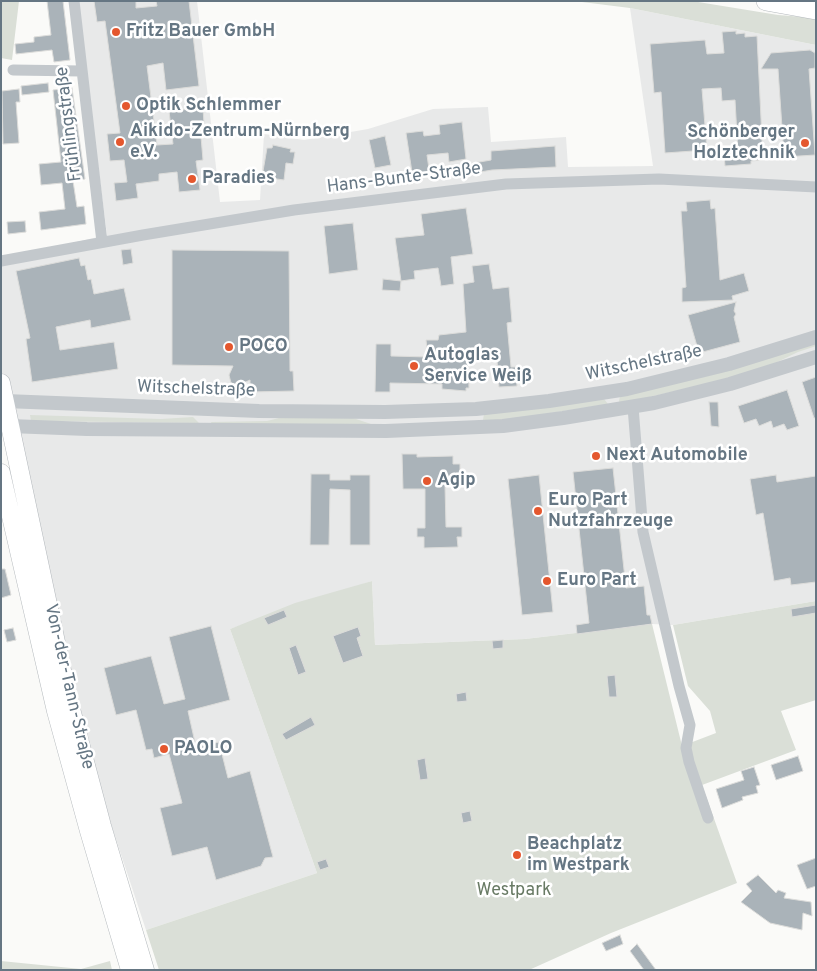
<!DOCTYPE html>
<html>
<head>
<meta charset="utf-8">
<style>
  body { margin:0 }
  #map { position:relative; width:817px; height:971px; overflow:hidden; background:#fafaf8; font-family:Overpass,sans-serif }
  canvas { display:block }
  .frame { position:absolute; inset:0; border:2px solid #657683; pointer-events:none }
</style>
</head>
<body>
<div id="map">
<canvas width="817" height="971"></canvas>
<div class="frame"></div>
</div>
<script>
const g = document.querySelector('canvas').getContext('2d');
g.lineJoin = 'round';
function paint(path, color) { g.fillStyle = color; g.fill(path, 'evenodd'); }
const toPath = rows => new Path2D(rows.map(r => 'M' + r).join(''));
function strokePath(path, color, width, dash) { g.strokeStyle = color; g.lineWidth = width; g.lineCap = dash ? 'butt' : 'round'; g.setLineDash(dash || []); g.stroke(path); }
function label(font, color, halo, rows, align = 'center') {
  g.font = font + ' Overpass,sans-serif'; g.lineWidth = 5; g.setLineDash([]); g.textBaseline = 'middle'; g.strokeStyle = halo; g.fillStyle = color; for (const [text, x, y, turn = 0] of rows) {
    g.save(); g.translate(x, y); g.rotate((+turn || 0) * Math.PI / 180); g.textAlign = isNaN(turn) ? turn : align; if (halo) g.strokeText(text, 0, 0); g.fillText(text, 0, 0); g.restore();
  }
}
paint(toPath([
  [77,1,197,1,220,202,260,200,264,134,304,140,368,129,433,109,488,107,491,142,566,137,568,167,653,166,630,8,816,45,816,601,673,625,652,624,525,639,375,645,372,581,230,629,317,873,146,930,48,634,1,412,1,259,107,235]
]), '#e8e9e9');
paint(toPath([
  [1,1,19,1,12,60,1,58],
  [574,1,692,1,778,15,816,18,816,45,630,8],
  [816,343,816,346,798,352,767,367,718,381,620,404,619,401,620,396],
  [604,399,608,404,486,423,483,420,484,414],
  [30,415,161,419,193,417,199,423,31,421],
  [279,418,353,418,371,424,370,426,212,425,211,422,267,421],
  [372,581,375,645,525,639,652,624,682,746,716,733,710,711,688,686,673,625,816,601,816,700,781,711,796,750,702,785,737,883,611,933,529,970,159,970,146,930,317,873,230,629,295,603],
  [1,961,81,969,110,961,112,970,1,970]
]), '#dadfd7');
const building = toPath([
  [47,1,63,1,70,60,54,62,52,50,16,54,15,44,34,42,34,37,51,35,47,1],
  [94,1,136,1,136,8,157,6,156,1,189,1,199,86,166,90,163,63,147,66,157,145,173,144,169,111,203,108,204,124,200,125,203,160,196,161,200,190,179,192,177,172,159,174,159,181,136,184,138,198,116,201,114,183,127,182,124,160,110,161,107,134,120,133,105,21,97,22,94,1],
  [736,31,736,34,745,33,745,37,757,36,763,160,751,161,751,164,725,166,724,154,738,153,735,100,722,101,721,88,702,89,707,150,665,153,661,92,654,93,650,44,705,40,707,54,724,53,722,32,736,31],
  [810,50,815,53,815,68,809,69,815,155,784,157,778,69,761,69,771,53,810,50],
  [48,83,49,92,22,95,21,86,48,83],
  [72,88,85,179,73,181,77,207,84,206,86,224,41,230,39,212,65,209,62,183,41,185,39,164,61,162,53,90,72,88],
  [19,89,20,102,16,102,19,143,3,144,2,91,19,89],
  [462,122,466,159,449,162,448,153,427,155,430,176,413,179,406,133,423,131,424,136,440,134,439,125,462,122],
  [385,136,391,165,375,168,369,140,385,136],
  [273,145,291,149,290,152,295,152,293,164,286,163,284,180,262,177,267,148,272,148,273,145],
  [555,146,556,167,492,170,463,175,462,165,491,160,491,151,555,146],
  [710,200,711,209,715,208,720,280,744,273,749,291,732,296,733,300,682,302,682,288,686,287,681,211,687,211,686,202,710,200],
  [466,208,473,254,451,257,454,284,441,286,438,268,414,271,415,279,401,281,395,238,424,235,421,214,466,208],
  [25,221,26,232,8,234,7,222,25,221],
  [353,223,358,270,329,274,324,226,353,223],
  [131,249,133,263,123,265,121,250,131,249],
  [172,250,289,251,290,371,293,371,294,391,250,392,250,380,239,385,231,383,229,375,233,366,172,365,172,250],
  [79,258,81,266,85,265,88,280,91,279,94,294,124,288,131,320,91,328,90,320,56,327,60,350,114,342,118,369,32,382,26,339,30,338,16,271,79,258],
  [489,264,493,289,509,287,512,322,507,323,511,367,516,367,517,386,499,387,497,360,494,360,493,353,468,355,469,388,466,388,466,391,442,389,442,384,390,383,390,392,375,392,376,344,391,344,391,356,428,357,426,340,438,340,439,335,466,332,463,284,474,282,472,266,489,264],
  [383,279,401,281,400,291,382,290,383,279],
  [736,302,734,311,736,314,734,317,740,342,699,353,688,315,736,302],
  [816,377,816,418,814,418,802,382,816,377],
  [787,390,799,426,787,430,784,424,773,428,771,421,759,426,756,419,744,423,738,406,787,390],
  [709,402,718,402,719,427,711,426,709,402],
  [402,454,417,454,417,457,453,456,453,464,460,464,460,482,453,482,453,486,445,486,446,527,462,527,462,537,457,537,458,547,424,548,424,537,417,537,417,528,425,528,425,489,403,489,402,454],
  [613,468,626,588,644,586,647,615,650,615,652,624,577,634,576,625,589,623,573,472,613,468],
  [311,474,330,474,330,480,350,480,350,475,370,475,370,545,350,545,350,490,330,489,329,545,310,545,311,474],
  [539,475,553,612,522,615,508,479,539,475],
  [776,475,777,482,816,476,816,582,791,585,790,578,774,581,763,513,756,515,750,479,776,475],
  [1,569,5,569,11,595,1,598,1,569],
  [816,605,816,613,792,617,791,609,816,605],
  [284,610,287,617,268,625,264,618,284,610],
  [211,626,230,700,188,711,196,747,219,742,228,778,250,771,273,857,265,858,261,866,216,880,207,847,172,856,160,808,182,803,169,754,154,758,152,749,146,750,136,710,116,715,104,668,151,656,164,704,185,699,169,637,211,626],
  [358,627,361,636,357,638,363,656,343,663,333,636,358,627],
  [13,628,16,640,7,642,4,630,13,628],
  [503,640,503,648,493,649,492,641,503,640],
  [296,645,306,672,298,675,289,648,296,645],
  [615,675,617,697,609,697,607,676,615,675],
  [466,692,467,701,457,702,456,694,466,692],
  [311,717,315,725,286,740,282,734,311,717],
  [798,756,803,771,776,780,771,765,798,756],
  [425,758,428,779,420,780,417,760,425,758],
  [754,767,760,785,756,786,758,793,742,797,743,800,722,808,716,789,744,780,741,771,754,767],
  [470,811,472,821,463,823,461,813,470,811],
  [816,858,816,886,807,889,797,865,816,858],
  [326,859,329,867,320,870,317,862,326,859],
  [758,875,776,893,778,890,786,893,784,898,811,902,812,916,803,913,802,930,770,923,741,902,752,891,746,884,758,875],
  [620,935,623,944,606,951,602,943,620,935],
  [637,944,656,970,644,970,630,951,637,944]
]);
paint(building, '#aab3b9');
strokePath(building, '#dcdcda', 1);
const primary = toPath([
  [1,383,67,694,102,826,145,970],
  [1,473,56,711,89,831,130,970]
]);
const trunk = toPath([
  [766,1,816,10]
]);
strokePath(primary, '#b5babe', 19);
strokePath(trunk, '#b4b9bd', 20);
strokePath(toPath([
  [74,1,102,242],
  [13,70,81,71],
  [1,261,143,235,294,210,506,184,659,179,816,187],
  [633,407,643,532,679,686,690,725,686,748,689,762,708,818]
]), '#c3c8cc', 11);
strokePath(toPath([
  [5,401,259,411,385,412,476,409,549,401,627,389,729,364,816,337],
  [10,426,87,429,386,431,503,426,563,418,654,403,730,384,816,357]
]), '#c3c8cc', 14);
strokePath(primary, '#fff', 18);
strokePath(trunk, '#fff', 19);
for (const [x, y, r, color] of [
  [116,32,5,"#e4572e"],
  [126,106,5,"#e4572e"],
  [120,142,5,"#e4572e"],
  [805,143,5,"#e4572e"],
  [192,179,5,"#e4572e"],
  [229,347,5,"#e4572e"],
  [414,366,5,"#e4572e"],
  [596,456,5,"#e4572e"],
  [427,481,5,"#e4572e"],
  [538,511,5,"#e4572e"],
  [547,581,5,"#e4572e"],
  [164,749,5,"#e4572e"],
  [517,855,5,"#e4572e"]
]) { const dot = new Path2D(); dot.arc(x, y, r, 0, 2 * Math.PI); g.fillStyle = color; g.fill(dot); strokePath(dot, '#fff', 2); }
label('bold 18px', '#657683', '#fff', [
  ["Fritz Bauer GmbH",126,32],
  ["Optik Schlemmer",136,106],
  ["Aikido-Zentrum-Nürnberg",130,132],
  ["e.V.",130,153],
  ["Schönberger",795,133,"right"],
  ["Holztechnik",795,154,"right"],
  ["Paradies",202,179],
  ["POCO",239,347],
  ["Autoglas",424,356],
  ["Service Weiß",424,377],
  ["Next Automobile",606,456],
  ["Agip",437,481],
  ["Euro Part",548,501],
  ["Nutzfahrzeuge",548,522],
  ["Euro Part",557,581],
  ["PAOLO",174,749],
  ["Beachplatz",527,845],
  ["im Westpark",527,866]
], 'left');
label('18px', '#657683', '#fff', [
  ["Frühlingstraße",70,124,-97],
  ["Hans-Bunte-Straße",404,179,-7],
  ["Witschelstraße",644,364,-12],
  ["Witschelstraße",196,390,2],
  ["Von-der-Tann-Straße",68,687,77]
]);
label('18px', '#687a64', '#fff', [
  ["Westpark",514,891]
]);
</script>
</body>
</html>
